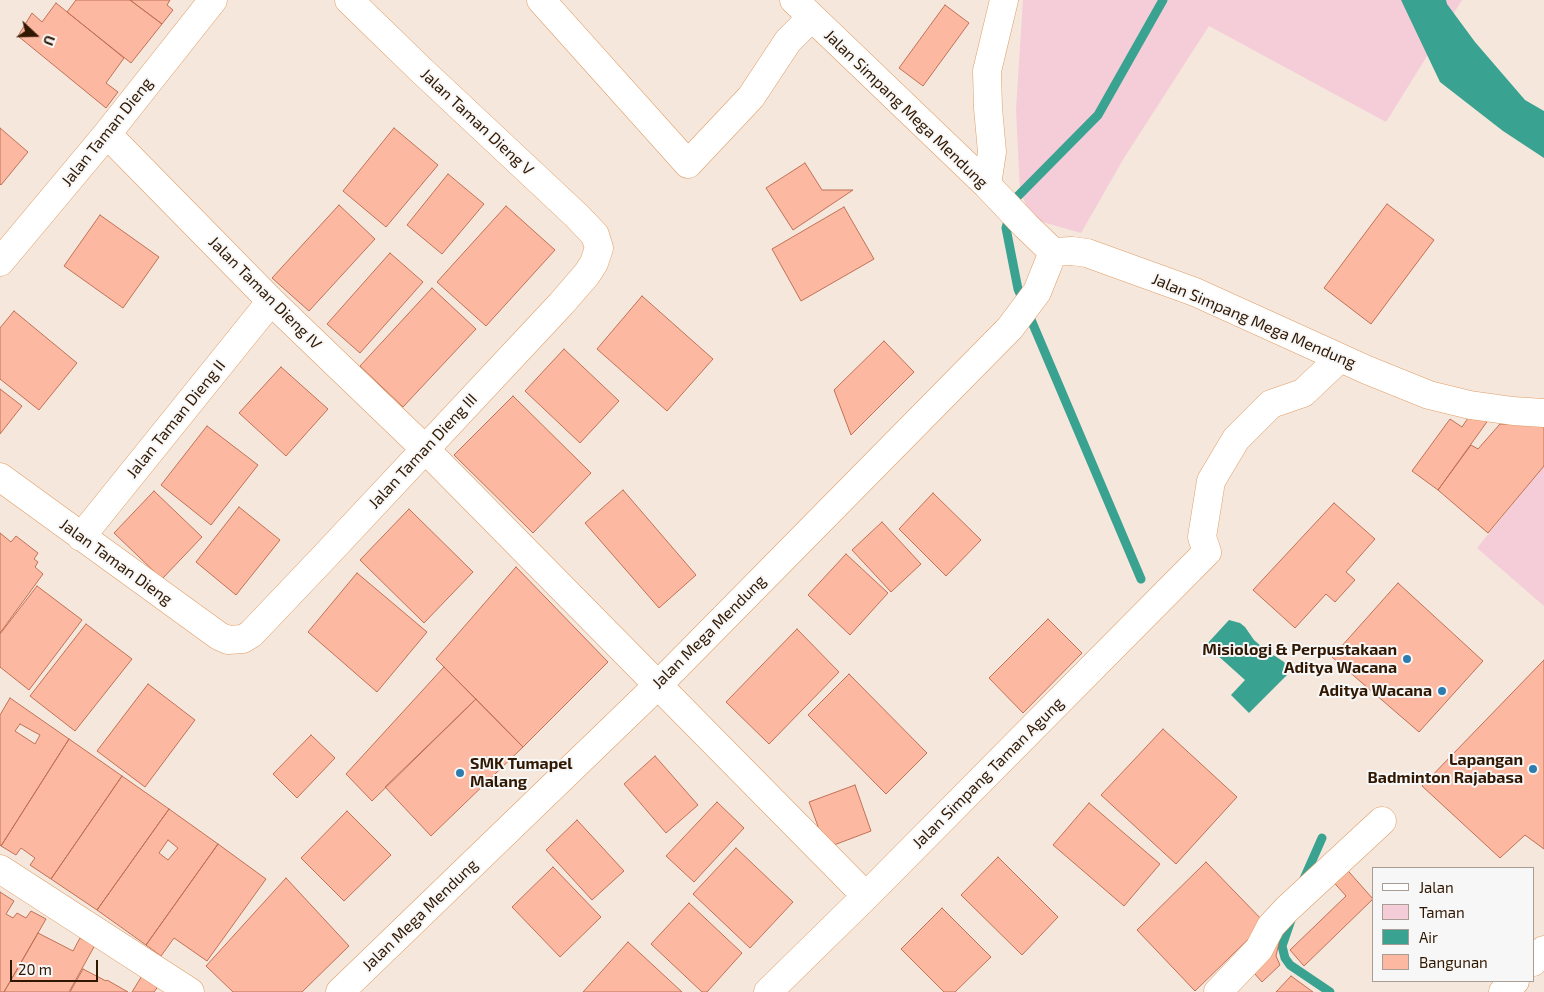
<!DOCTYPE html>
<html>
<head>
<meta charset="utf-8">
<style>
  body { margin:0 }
  #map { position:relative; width:1544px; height:992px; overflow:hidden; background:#f5e7dc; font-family:"Exo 2",sans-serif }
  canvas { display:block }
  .legend { position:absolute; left:1372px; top:867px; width:162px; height:115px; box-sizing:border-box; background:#f7f7f7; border:1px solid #a79d95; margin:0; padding:6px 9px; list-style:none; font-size:15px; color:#301701 }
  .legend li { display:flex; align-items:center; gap:10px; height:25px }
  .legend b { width:25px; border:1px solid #a79d95 }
  .north { position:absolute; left:10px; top:10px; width:50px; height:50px; -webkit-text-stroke:4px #f7f7f7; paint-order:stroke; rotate:111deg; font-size:14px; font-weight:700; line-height:20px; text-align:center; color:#301701 }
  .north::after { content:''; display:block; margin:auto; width:18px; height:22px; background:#301701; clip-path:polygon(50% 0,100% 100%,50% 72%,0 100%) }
  .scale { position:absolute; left:10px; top:960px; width:88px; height:22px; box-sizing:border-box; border:2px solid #301701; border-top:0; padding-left:6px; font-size:15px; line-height:18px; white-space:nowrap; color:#301701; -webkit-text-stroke:4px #f7f7f7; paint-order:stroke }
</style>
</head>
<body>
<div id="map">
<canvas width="1544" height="992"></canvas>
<ul class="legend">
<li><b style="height:6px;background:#fff"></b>Jalan</li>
<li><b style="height:14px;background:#f5cdd8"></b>Taman</li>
<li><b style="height:14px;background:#39a290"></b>Air</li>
<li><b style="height:14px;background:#fcb8a0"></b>Bangunan</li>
</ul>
<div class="north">U</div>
<div class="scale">20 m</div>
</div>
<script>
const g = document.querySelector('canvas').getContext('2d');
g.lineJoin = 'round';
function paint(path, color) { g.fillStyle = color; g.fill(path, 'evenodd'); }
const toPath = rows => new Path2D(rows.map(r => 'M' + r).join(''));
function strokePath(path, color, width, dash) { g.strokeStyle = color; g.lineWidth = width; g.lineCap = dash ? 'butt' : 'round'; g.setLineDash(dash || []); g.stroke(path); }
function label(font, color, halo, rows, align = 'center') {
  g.font = font + ' "Exo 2",sans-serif'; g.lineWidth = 4; g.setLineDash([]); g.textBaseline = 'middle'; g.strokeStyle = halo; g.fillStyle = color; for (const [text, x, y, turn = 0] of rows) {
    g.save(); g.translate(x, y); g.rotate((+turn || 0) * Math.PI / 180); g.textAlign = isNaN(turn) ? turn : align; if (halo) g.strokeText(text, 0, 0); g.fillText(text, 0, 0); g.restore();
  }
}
paint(toPath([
  [1023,0,1462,0,1386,122,1209,26,1124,158,1081,233,1032,219,1020,191,1016,110],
  [1544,466,1544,606,1477,548]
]), '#f5cdd8');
paint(toPath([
  [1401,0,1446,0,1447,4,1475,42,1525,100,1544,111,1544,158,1503,131,1440,82],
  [1229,620,1240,623,1245,627,1254,640,1270,654,1275,656,1284,662,1288,669,1287,675,1249,713,1231,695,1245,680,1206,645]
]), '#39a290');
strokePath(toPath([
  [1141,579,1018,289,1006,228,1014,200,1098,115,1163,0],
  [1303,881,1322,838],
  [1292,917,1282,946,1285,958,1290,965,1330,992]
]), '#39a290', 9);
const building = toPath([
  [76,0,130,0,162,24,131,63,67,12,76,0],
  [130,0,170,0,167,5,173,10,162,24,130,0],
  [56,3,124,58,106,83,118,92,106,108,18,36,32,13,42,22,56,3],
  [945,5,969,23,923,86,899,68,945,5],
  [0,128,28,152,1,185,0,184,0,128],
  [394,128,438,165,386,227,343,191,394,128],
  [805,163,822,190,853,190,793,230,766,188,805,163],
  [448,174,484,204,442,254,407,225,448,174],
  [1387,204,1434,240,1371,324,1324,288,1387,204],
  [339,205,375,239,309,311,272,278,339,205],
  [506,206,555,250,486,326,437,282,506,206],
  [844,207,874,259,801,301,772,249,844,207],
  [100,215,159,257,123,308,64,266,100,215],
  [390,253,423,282,360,353,327,324,390,253],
  [432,288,476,329,403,407,360,366,432,288],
  [642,296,713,359,667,411,597,349,642,296],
  [14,311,77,363,39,410,0,379,0,328,14,311],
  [884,341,914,372,851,435,834,390,884,341],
  [564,349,619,401,580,443,525,391,564,349],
  [281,367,328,409,286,456,239,413,281,367],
  [0,389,22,406,0,434,0,389],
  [513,396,591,473,533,533,454,455,513,396],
  [1470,415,1489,419,1438,490,1412,471,1450,419,1462,427,1470,415],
  [1500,424,1544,425,1544,466,1488,533,1438,490,1471,445,1478,449,1500,424],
  [207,426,258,465,211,525,161,485,207,426],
  [623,490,696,575,659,608,585,523,623,490],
  [154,491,202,537,162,579,114,533,154,491],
  [933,493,981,540,946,576,899,529,933,493],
  [1334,503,1375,539,1346,572,1355,580,1335,602,1326,594,1295,628,1253,590,1334,503],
  [239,507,280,540,236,595,196,562,239,507],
  [409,509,473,572,424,623,360,560,409,509],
  [882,522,921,564,891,592,852,550,882,522],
  [0,533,11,542,16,536,38,553,34,559,38,562,35,567,43,574,0,633,0,533],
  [846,554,888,593,850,635,808,595,846,554],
  [516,567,608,662,523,747,436,659,516,567],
  [357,573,427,632,377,692,308,632,357,573],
  [1398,583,1483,661,1419,732,1332,657,1398,583],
  [37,586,82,620,29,690,0,667,0,634,37,586],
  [1048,619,1082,653,1023,713,989,678,1048,619],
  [86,624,132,659,75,731,30,696,86,624],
  [797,629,839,672,769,744,726,702,797,629],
  [1544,660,1544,849,1525,835,1500,858,1422,786,1544,660],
  [444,667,476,699,372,801,346,774,444,667],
  [849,674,927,753,886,794,808,715,849,674],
  [148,684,195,720,145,787,97,751,148,684],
  [10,698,69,739,1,846,0,845,0,715,10,698],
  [20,724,40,735,35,744,15,731,20,724],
  [476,699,523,747,431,836,385,787,476,699],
  [1163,729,1237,797,1176,864,1101,795,1163,729],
  [311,735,335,758,297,798,273,774,311,735],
  [69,739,122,776,51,879,30,865,35,858,21,848,16,855,1,846,69,739],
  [655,756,698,805,666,833,624,784,655,756],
  [122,776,169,809,97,910,51,879,122,776],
  [855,785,871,831,826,848,809,802,855,785],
  [717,802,744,828,694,882,666,856,717,802],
  [1089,803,1160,864,1124,906,1053,845,1089,803],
  [169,809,218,844,146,945,97,910,169,809],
  [168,840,178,848,168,860,159,853,168,840],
  [347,811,391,855,344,901,301,858,347,811],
  [577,820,624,871,592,900,546,850,577,820],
  [218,844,266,879,207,961,174,938,161,956,146,945,218,844],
  [736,848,793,902,750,948,693,894,736,848],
  [998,857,1058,917,1022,955,961,895,998,857],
  [1206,862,1265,923,1195,991,1137,930,1206,862],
  [1342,864,1373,899,1304,966,1290,950,1346,896,1329,877,1342,864],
  [553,867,601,917,560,957,512,907,553,867],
  [286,878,349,946,302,992,233,992,206,966,286,878],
  [0,892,14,901,6,914,13,918,17,913,26,918,31,911,46,919,4,992,0,992,0,892],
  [689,903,742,953,707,992,702,992,651,944,689,903],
  [942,908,991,957,955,992,944,992,901,949,942,908],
  [38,933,73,951,80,938,95,945,69,992,4,992,38,933],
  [1273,936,1279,943,1276,956,1280,965,1262,982,1246,964,1273,936],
  [628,942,682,992,583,992,628,942],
  [83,969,106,981,107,980,128,992,70,992,83,969],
  [143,974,159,985,154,992,132,992,143,974],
  [1291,976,1313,992,1276,992,1291,976]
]);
paint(building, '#fcb8a0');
strokePath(building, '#c07156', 1);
const street = toPath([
  [541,0,688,164,751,97,788,41,811,18],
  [794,0,987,185,1026,226,1053,252,1072,251,1087,253,1195,292,1367,370,1429,395,1470,405,1513,411,1544,413],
  [107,134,271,301,425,449,866,896],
  [987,185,992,152,988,108,987,71,1004,0],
  [0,262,107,134,213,0],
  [0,477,219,636,228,640,243,639,251,634,328,553,561,304,587,274,594,263,599,248,595,235,577,216,420,69,349,0],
  [81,537,271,301],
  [0,869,190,992],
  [1533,962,1544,950],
  [340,992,658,685,1010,328,1037,292,1053,252],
  [768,992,866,896,1207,552,1202,537,1211,481,1236,439,1271,404,1303,393,1340,358],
  [1218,992,1259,949,1271,926,1287,909,1382,821],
  [1503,992,1515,981]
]);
strokePath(street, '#e09d65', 29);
strokePath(street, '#fff', 28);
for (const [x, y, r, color] of [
  [1407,659,5,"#2c7cae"],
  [1442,691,5,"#2c7cae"],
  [1533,769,5,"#2c7cae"],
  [460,773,5,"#2c7cae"]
]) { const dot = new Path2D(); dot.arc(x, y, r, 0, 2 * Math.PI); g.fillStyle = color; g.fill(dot); strokePath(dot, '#f7f7f7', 2); }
label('16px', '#301701', '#f7f7f7', [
  ["Jalan Simpang Mega Mendung",906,109,44],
  ["Jalan Taman Dieng V",477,122,43],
  ["Jalan Taman Dieng",107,132,-51],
  ["Jalan Taman Dieng IV",265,293,45],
  ["Jalan Simpang Mega Mendung",1254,321,23],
  ["Jalan Taman Dieng II",176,419,-51],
  ["Jalan Taman Dieng III",423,451,-47],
  ["Jalan Taman Dieng",116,562,36],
  ["Jalan Mega Mendung",709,632,-45],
  ["Jalan Simpang Taman Agung",988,773,-45],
  ["Jalan Mega Mendung",420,915,-44]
]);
label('bold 16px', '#301701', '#f7f7f7', [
  ["Misiologi & Perpustakaan",1397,650],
  ["Aditya Wacana",1397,668],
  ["Aditya Wacana",1432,691],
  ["Lapangan",1523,760],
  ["Badminton Rajabasa",1523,778],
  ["SMK Tumapel",470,764,"left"],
  ["Malang",470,782,"left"]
], 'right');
</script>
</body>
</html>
